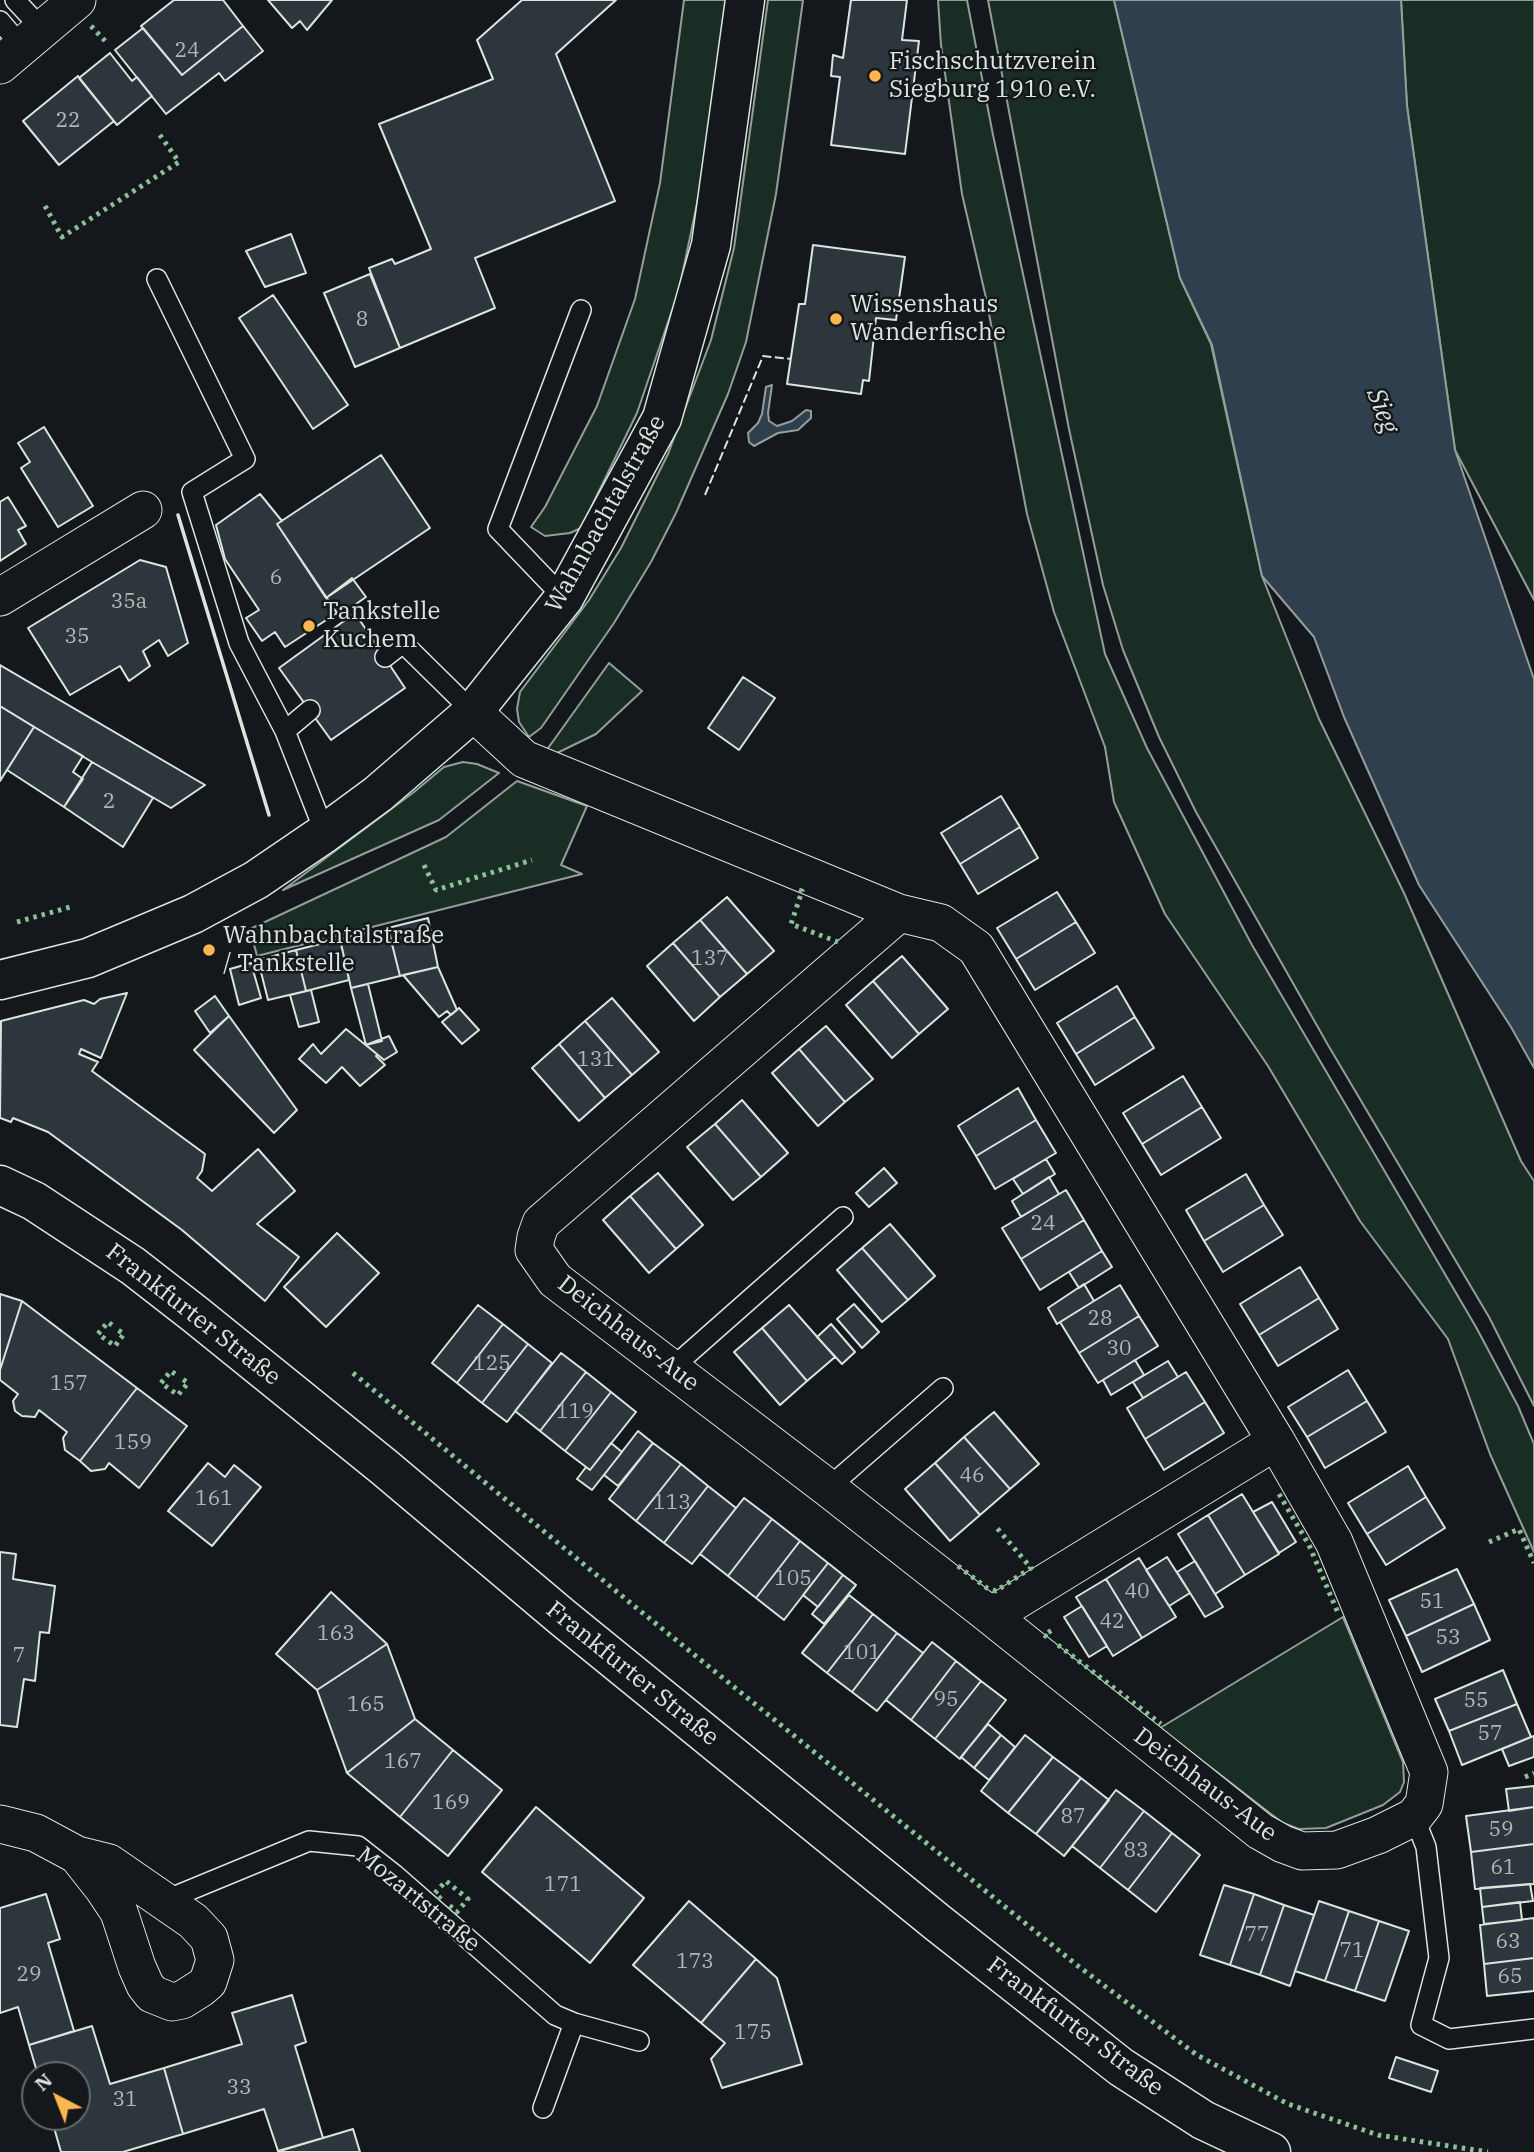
<!DOCTYPE html>
<html>
<head>
<meta charset="utf-8">
<style>
  body { margin:0 }
  #map { position:relative; width:1534px; height:2152px; overflow:hidden; background:#14181c; font-family:"IBM Plex Serif",serif }
  canvas { display:block }
  .north { position:absolute; left:21px; top:2061px; width:70px; height:70px; box-sizing:border-box; background:#14181c; border:2px solid #626a69; border-radius:50%; rotate:318deg; font-size:19px; font-weight:700; line-height:28px; text-align:center; color:#d8e6dc }
  .north::after { content:''; display:block; margin:auto; width:24px; height:32px; background:#ffb74d; clip-path:polygon(50% 0,100% 100%,50% 72%,0 100%) }
</style>
</head>
<body>
<div id="map">
<canvas width="1534" height="2152"></canvas>
<div class="north">N</div>
</div>
<script>
const g = document.querySelector('canvas').getContext('2d');
g.lineJoin = 'round';
function paint(path, color) { g.fillStyle = color; g.fill(path, 'evenodd'); }
const toPath = rows => new Path2D(rows.map(r => 'M' + r).join(''));
function strokePath(path, color, width, dash) { g.strokeStyle = color; g.lineWidth = width; g.lineCap = dash ? 'butt' : 'round'; g.setLineDash(dash || []); g.stroke(path); }
function label(font, color, halo, rows, align = 'center') {
  g.font = font + ' "IBM Plex Serif",serif'; g.lineWidth = 5; g.setLineDash([]); g.textBaseline = 'middle'; g.strokeStyle = halo; g.fillStyle = color; for (const [text, x, y, turn = 0] of rows) {
    g.save(); g.translate(x, y); g.rotate((+turn || 0) * Math.PI / 180); g.textAlign = isNaN(turn) ? turn : align; if (halo) g.strokeText(text, 0, 0); g.fillText(text, 0, 0); g.restore();
  }
}
const green = toPath([
  [684,0,727,0,700,189,679,290,637,413,581,528,570,533,545,536,531,527,545,507,597,406,635,299,660,183,684,0],
  [768,0,803,0,776,194,746,342,728,394,676,513,651,562,614,623,541,728,529,737,519,722,517,709,520,692,589,600,621,548,668,454,711,340,734,248,768,0],
  [938,0,967,0,993,135,1105,654,1147,748,1252,945,1476,1327,1518,1406,1534,1444,1534,1552,1490,1454,1448,1339,1360,1221,1268,1066,1165,914,1114,802,1105,747,1054,612,1027,514,986,298,962,194,941,45,938,0],
  [988,0,1114,0,1180,278,1211,344,1262,576,1319,719,1404,893,1521,1161,1534,1181,1534,1406,1489,1317,1328,1045,1196,812,1159,737,1123,650,1103,585,1069,429,988,0],
  [1401,0,1534,0,1534,600,1455,450,1407,106,1401,0],
  [609,663,642,691,596,734,555,754,546,751,609,663],
  [463,762,477,764,499,773,439,820,283,890,414,792,444,767,463,762],
  [517,781,587,806,561,865,582,874,257,956,250,929,446,837,517,781],
  [1343,1617,1403,1762,1404,1782,1400,1792,1383,1805,1326,1828,1299,1829,1283,1823,1271,1814,1160,1728,1343,1617]
]);
paint(green, '#1a2d24');
strokePath(green, '#939e99', 2);
const water = toPath([
  [1114,0,1401,0,1407,106,1455,450,1534,679,1534,1068,1511,1027,1419,885,1344,717,1314,637,1262,576,1212,345,1180,278,1114,0],
  [772,385,768,413,769,421,777,426,792,421,806,410,811,411,811,418,798,430,778,433,754,446,749,442,748,433,758,423,762,414,766,387,772,385]
]);
paint(water, '#2f3f4d');
strokePath(water, '#939e99', 2);
const building = toPath([
  [174,0,223,0,243,26,182,75,141,26,174,0],
  [268,0,332,0,307,30,300,21,292,28,268,0],
  [522,0,616,0,556,54,615,201,475,258,495,308,400,348,369,268,392,259,395,264,431,249,379,124,493,79,477,40,522,0],
  [851,0,907,0,902,40,919,41,905,154,831,145,840,77,831,76,833,55,843,58,851,0],
  [243,26,263,51,225,81,219,73,166,114,115,50,143,28,182,75,243,26],
  [110,53,132,81,137,77,152,96,117,125,79,78,110,53],
  [78,76,114,121,59,165,23,121,78,76],
  [291,234,306,273,265,287,246,251,291,234],
  [813,245,905,257,896,320,876,318,869,381,863,380,861,394,787,384,799,304,805,304,813,245],
  [370,274,400,348,355,367,324,293,370,274],
  [273,295,348,405,313,429,239,318,273,295],
  [44,427,93,506,58,527,21,468,30,462,18,443,44,427],
  [381,455,430,528,326,598,277,524,381,455],
  [260,494,282,521,277,524,337,613,285,647,275,632,262,641,246,618,259,610,225,559,216,525,260,494],
  [8,497,26,526,18,530,26,544,0,561,0,502,8,497],
  [140,560,166,567,188,643,168,656,159,640,143,651,150,666,129,681,120,666,70,695,28,628,140,560],
  [352,578,366,597,339,616,326,598,352,578],
  [355,613,405,688,331,740,279,668,355,613],
  [0,665,205,785,171,808,92,762,0,706,0,665],
  [743,677,775,698,739,750,708,728,743,677],
  [0,706,34,727,0,781,0,706],
  [34,727,83,756,73,772,83,779,64,807,7,770,34,727],
  [92,762,153,798,123,847,64,807,92,762],
  [1001,796,1020,827,960,864,941,833,1001,796],
  [1020,827,1038,858,978,894,960,864,1020,827],
  [1057,892,1076,922,1016,959,997,928,1057,892],
  [727,897,774,951,747,974,700,920,727,897],
  [428,918,438,967,400,976,388,928,428,918],
  [700,920,747,974,720,997,673,943,700,920],
  [1076,922,1095,953,1035,990,1016,959,1076,922],
  [388,928,400,976,351,988,340,939,388,928],
  [340,939,349,980,306,991,296,950,340,939],
  [673,943,720,997,694,1021,647,966,673,943],
  [296,950,306,991,268,1000,258,960,296,950],
  [902,956,948,1009,919,1034,873,981,902,956],
  [251,963,261,998,239,1005,230,969,251,963],
  [438,967,457,1010,451,1015,447,1011,439,1017,403,975,438,967],
  [873,981,919,1034,892,1058,846,1005,873,981],
  [368,984,382,1041,366,1045,351,988,368,984],
  [1117,986,1135,1017,1076,1054,1057,1023,1117,986],
  [311,990,319,1022,299,1027,290,995,311,990],
  [127,993,101,1058,81,1049,79,1054,98,1062,92,1071,205,1154,202,1171,197,1178,212,1191,258,1149,295,1191,257,1224,299,1257,265,1301,182,1230,48,1132,13,1118,11,1122,0,1118,1,1021,84,1000,94,1004,100,999,127,993],
  [215,996,229,1016,210,1033,195,1011,215,996],
  [612,998,659,1052,632,1075,585,1021,612,998],
  [459,1008,479,1030,462,1044,442,1022,459,1008],
  [229,1016,297,1110,274,1133,194,1050,229,1016],
  [1135,1017,1154,1048,1095,1085,1076,1054,1135,1017],
  [585,1021,632,1075,605,1098,559,1044,585,1021],
  [826,1026,873,1079,845,1102,799,1049,826,1026],
  [346,1029,378,1055,376,1056,385,1065,360,1086,342,1067,326,1083,299,1059,313,1044,321,1054,346,1029],
  [389,1036,397,1052,384,1060,366,1045,389,1036],
  [559,1044,605,1098,579,1121,532,1068,559,1044],
  [799,1049,845,1102,818,1126,772,1073,799,1049],
  [1183,1076,1202,1107,1142,1144,1123,1113,1183,1076],
  [1018,1088,1036,1120,976,1156,958,1126,1018,1088],
  [742,1100,788,1153,761,1177,715,1124,742,1100],
  [1202,1107,1221,1138,1161,1175,1142,1144,1202,1107],
  [1036,1120,1056,1153,995,1189,976,1156,1036,1120],
  [715,1124,761,1177,733,1200,687,1147,715,1124],
  [1046,1159,1055,1174,1023,1194,1013,1179,1046,1159],
  [884,1168,897,1183,869,1207,856,1193,884,1168],
  [658,1173,703,1225,676,1249,630,1196,658,1173],
  [1246,1174,1264,1205,1204,1241,1186,1210,1246,1174],
  [1049,1177,1059,1194,1021,1217,1012,1201,1049,1177],
  [1066,1190,1084,1220,1021,1259,1002,1228,1066,1190],
  [630,1196,676,1249,649,1273,603,1220,630,1196],
  [1264,1205,1283,1235,1223,1272,1204,1241,1264,1205],
  [1084,1220,1102,1251,1040,1290,1021,1259,1084,1220],
  [890,1224,935,1276,908,1300,862,1248,890,1224],
  [337,1233,379,1273,326,1327,284,1287,337,1233],
  [862,1248,908,1300,882,1322,837,1270,862,1248],
  [1102,1251,1112,1267,1079,1288,1069,1272,1102,1251],
  [1300,1267,1319,1298,1259,1335,1240,1304,1300,1267],
  [1084,1284,1094,1301,1057,1324,1048,1308,1084,1284],
  [1120,1285,1139,1316,1079,1353,1060,1322,1120,1285],
  [0,1294,22,1301,0,1370,0,1294],
  [1319,1298,1338,1329,1278,1366,1259,1335,1319,1298],
  [22,1301,137,1388,80,1461,65,1450,63,1438,67,1432,39,1410,35,1417,22,1416,15,1411,13,1401,18,1394,0,1380,0,1370,22,1301],
  [854,1304,879,1332,862,1348,837,1319,854,1304],
  [478,1305,503,1324,457,1383,432,1363,478,1305],
  [789,1305,835,1357,807,1381,762,1328,789,1305],
  [1139,1316,1158,1346,1098,1383,1079,1353,1139,1316],
  [503,1324,528,1344,482,1403,457,1383,503,1324],
  [831,1324,855,1352,842,1364,817,1337,831,1324],
  [762,1328,807,1381,780,1405,734,1352,762,1328],
  [528,1344,552,1363,507,1422,482,1403,528,1344],
  [561,1353,586,1372,540,1431,515,1411,561,1353],
  [1135,1360,1144,1375,1111,1395,1103,1380,1135,1360],
  [1168,1361,1178,1377,1143,1398,1133,1382,1168,1361],
  [1348,1370,1367,1401,1307,1437,1288,1407,1348,1370],
  [586,1372,611,1392,565,1451,540,1431,586,1372],
  [1186,1372,1205,1402,1145,1439,1127,1408,1186,1372],
  [137,1388,187,1426,139,1488,109,1463,105,1469,91,1471,80,1461,137,1388],
  [611,1392,636,1412,590,1470,565,1451,611,1392],
  [1367,1401,1386,1432,1325,1468,1307,1437,1367,1401],
  [1205,1402,1224,1433,1164,1470,1145,1439,1205,1402],
  [994,1412,1039,1464,1010,1489,964,1437,994,1412],
  [638,1431,653,1443,618,1486,604,1475,638,1431],
  [964,1437,1010,1489,980,1515,935,1463,964,1437],
  [611,1443,622,1452,592,1490,577,1479,586,1467,590,1470,611,1443],
  [653,1443,681,1464,636,1521,609,1499,653,1443],
  [208,1463,225,1477,234,1465,261,1487,212,1546,168,1511,208,1463],
  [935,1463,980,1515,950,1541,905,1489,935,1463],
  [681,1464,708,1486,664,1543,636,1521,681,1464],
  [1408,1466,1426,1497,1367,1534,1348,1503,1408,1466],
  [708,1486,736,1508,692,1564,664,1543,708,1486],
  [1242,1494,1279,1554,1245,1575,1208,1515,1242,1494],
  [1426,1497,1445,1528,1386,1565,1367,1534,1426,1497],
  [744,1498,772,1519,728,1576,700,1554,744,1498],
  [1272,1502,1296,1542,1279,1553,1253,1512,1272,1502],
  [1208,1515,1245,1575,1215,1594,1178,1534,1208,1515],
  [772,1519,800,1541,756,1598,728,1576,772,1519],
  [800,1541,828,1563,784,1620,756,1598,800,1541],
  [0,1552,16,1554,13,1579,55,1586,49,1633,40,1632,35,1681,24,1679,17,1727,0,1725,0,1552],
  [1167,1557,1190,1593,1169,1606,1146,1570,1167,1557],
  [1139,1558,1176,1617,1142,1638,1106,1579,1139,1558],
  [1195,1561,1223,1607,1205,1617,1177,1572,1195,1561],
  [828,1563,843,1575,818,1607,803,1595,828,1563],
  [1457,1569,1474,1604,1406,1636,1389,1600,1457,1569],
  [843,1575,856,1585,824,1624,812,1614,843,1575],
  [1106,1579,1142,1638,1113,1656,1076,1597,1106,1579],
  [331,1592,387,1644,317,1690,276,1654,331,1592],
  [849,1595,873,1614,827,1673,802,1653,849,1595],
  [1474,1604,1490,1640,1422,1672,1406,1636,1474,1604],
  [1082,1606,1107,1646,1089,1657,1064,1617,1082,1606],
  [873,1614,897,1633,852,1692,827,1673,873,1614],
  [897,1633,923,1653,877,1711,852,1692,897,1633],
  [932,1642,956,1661,911,1720,886,1700,932,1642],
  [387,1644,415,1719,347,1773,317,1690,387,1644],
  [956,1661,981,1681,935,1739,911,1720,956,1661],
  [1503,1670,1517,1704,1449,1731,1435,1699,1503,1670],
  [981,1681,1006,1700,960,1759,935,1739,981,1681],
  [1517,1704,1531,1737,1462,1765,1449,1731,1517,1704],
  [415,1719,453,1750,400,1817,347,1773,415,1719],
  [988,1724,1001,1735,974,1768,961,1757,988,1724],
  [1001,1735,1015,1747,989,1780,974,1768,1001,1735],
  [1025,1735,1053,1757,1008,1813,981,1791,1025,1735],
  [1534,1736,1534,1757,1509,1766,1502,1749,1534,1736],
  [453,1750,502,1790,448,1856,400,1817,453,1750],
  [1053,1757,1081,1778,1036,1834,1008,1813,1053,1757],
  [1081,1778,1109,1800,1064,1856,1036,1834,1081,1778],
  [1534,1786,1534,1807,1509,1811,1506,1789,1534,1786],
  [1116,1790,1144,1811,1100,1868,1072,1846,1116,1790],
  [536,1807,644,1898,590,1963,482,1872,536,1807],
  [1534,1807,1534,1844,1471,1852,1466,1816,1534,1807],
  [1144,1811,1172,1833,1128,1890,1100,1868,1144,1811],
  [1172,1833,1200,1855,1156,1912,1128,1890,1172,1833],
  [1534,1844,1534,1884,1475,1889,1471,1852,1534,1844],
  [1530,1884,1533,1901,1482,1907,1480,1888,1530,1884],
  [1224,1885,1254,1894,1230,1965,1200,1955,1224,1885],
  [46,1894,60,1939,48,1943,74,2031,29,2045,18,2007,0,2013,0,1908,46,1894],
  [1254,1894,1284,1905,1260,1975,1230,1965,1254,1894],
  [689,1901,756,1959,701,2023,633,1965,689,1901],
  [1319,1901,1349,1911,1325,1981,1295,1971,1319,1901],
  [1520,1902,1522,1920,1484,1924,1482,1907,1520,1902],
  [1284,1905,1314,1915,1290,1986,1260,1975,1284,1905],
  [1349,1911,1379,1921,1355,1991,1325,1981,1349,1911],
  [1534,1918,1534,1958,1484,1964,1480,1925,1534,1918],
  [1379,1921,1409,1931,1385,2001,1355,1991,1379,1921],
  [1534,1958,1534,1991,1487,1996,1484,1964,1534,1958],
  [756,1959,777,1978,802,2064,722,2088,711,2059,725,2043,701,2023,756,1959],
  [292,1995,306,2042,295,2046,323,2138,278,2151,264,2109,183,2134,164,2068,242,2044,232,2013,292,1995],
  [92,2026,110,2084,164,2068,183,2134,123,2152,61,2152,51,2117,77,2117,77,2075,38,2075,29,2045,92,2026],
  [1396,2057,1438,2071,1431,2092,1389,2078,1396,2057],
  [353,2129,360,2152,278,2152,283,2150,353,2129]
]);
paint(building, '#2c363c');
strokePath(building, '#d8e6dc', 2);
const lane = toPath([
  [15,0,43,30],
  [0,21,22,47],
  [157,279,245,459,192,492,239,643,285,731],
  [564,598,498,529,581,310],
  [385,657,403,643,473,712],
  [310,710,285,731,325,833],
  [672,1368,843,1217],
  [828,1488,943,1388],
  [1414,1817,1426,1847,1439,1958,1421,2025,1449,2039,1534,2029],
  [166,1900,309,1841,358,1846,395,1875,555,2015,574,2023,543,2108],
  [574,2023,639,2041]
]);
const street = toPath([
  [0,65,77,0],
  [0,597,143,510],
  [473,712,524,759,899,913,941,923,976,948,1276,1441,991,1616,828,1488,555,1280,534,1250,536,1237,541,1223,899,913],
  [991,1616,1260,1831,1283,1844,1302,1851,1337,1850,1378,1835,1414,1817,1424,1804,1429,1772,1334,1542,1276,1441],
  [0,1824,36,1833,77,1855,109,1863,193,1921,209,1938,215,1960,208,1982,201,1988,182,2000,172,2002,152,1994,145,1985,137,1967,119,1912,103,1888,77,1855]
]);
const secondary = toPath([
  [0,980,88,958,193,914,256,880,325,833,378,794,473,712,564,598,662,418,711,245,745,0],
  [0,1185,34,1201,133,1266,196,1315,384,1467,562,1617,938,1923,1121,2067,1203,2120,1271,2152]
]);
strokePath(lane, '#d8e6dc', 22);
strokePath(street, '#d8e6dc', 39);
strokePath(secondary, '#d8e6dc', 41);
strokePath(lane, '#14181c', 19);
strokePath(street, '#14181c', 37);
strokePath(secondary, '#14181c', 38);
strokePath(toPath([
  [91,26,108,44],
  [45,206,62,237,179,162,157,131],
  [424,865,436,890,532,860],
  [799,890,802,891,791,924,838,942],
  [17,922,74,906],
  [112,1325,108,1322,98,1334,115,1346,124,1334,118,1330],
  [353,1373,628,1601,1078,1966,1197,2055,1288,2104,1378,2135,1488,2152],
  [175,1374,171,1371,161,1383,178,1395,188,1383,181,1378],
  [1279,1494,1309,1545,1338,1613],
  [1489,1542,1519,1529,1534,1563],
  [958,1566,987,1588,996,1591,1031,1568,997,1528],
  [1047,1637,1044,1635,1052,1630],
  [1058,1645,1161,1724],
  [1525,1777,1534,1773],
  [441,1899,435,1893,446,1881,468,1899,457,1912,449,1905]
]), '#8ac095', 5, [3.5, 5]);
strokePath(toPath([
  [705,495,763,356,791,359]
]), '#d8e6dc', 2, [9, 3.5]);
strokePath(toPath([
  [178,515,269,815]
]), '#d8e6dc', 3.5);
for (const [x, y, r, color] of [
  [875,76,7,"#ffb74d"],
  [836,319,7,"#ffb74d"],
  [309,626,7,"#ffb74d"],
  [209,950,7,"#ffb74d"]
]) { const dot = new Path2D(); dot.arc(x, y, r, 0, 2 * Math.PI); g.fillStyle = color; g.fill(dot); strokePath(dot, '#14181c', 2.5); }
label('21px', '#adbab4', null, [
  ["24",187,51],
  ["22",68,121],
  ["8",362,320],
  ["6",276,578],
  ["35a",129,602],
  ["35",77,637],
  ["2",109,802],
  ["137",710,959],
  ["131",596,1060],
  ["24",1043,1224],
  ["28",1100,1319],
  ["30",1119,1349],
  ["125",492,1364],
  ["157",69,1384],
  ["119",575,1412],
  ["159",133,1443],
  ["46",972,1476],
  ["161",214,1499],
  ["113",672,1503],
  ["105",793,1579],
  ["40",1137,1592],
  ["51",1432,1602],
  ["42",1112,1622],
  ["163",336,1634],
  ["53",1448,1638],
  ["101",862,1653],
  ["7",19,1656],
  ["95",946,1700],
  ["55",1476,1701],
  ["165",366,1705],
  ["57",1490,1734],
  ["167",403,1762],
  ["169",451,1803],
  ["87",1073,1817],
  ["59",1501,1830],
  ["83",1136,1851],
  ["61",1503,1868],
  ["171",563,1885],
  ["77",1257,1935],
  ["63",1508,1942],
  ["71",1352,1951],
  ["173",695,1962],
  ["29",29,1975],
  ["65",1510,1977],
  ["175",753,2033],
  ["33",239,2088],
  ["31",125,2100]
]);
label('24px', '#d8e6dc', '#14181c', [
  ["Fischschutzverein",889,62],
  ["Siegburg 1910 e.V.",889,90],
  ["Wissenshaus",850,305],
  ["Wanderfische",850,333],
  ["Tankstelle",323,612],
  ["Kuchem",323,640],
  ["Wahnbachtalstraße",223,936],
  ["/ Tankstelle",223,964]
], 'left');
label('24px', '#d8e6dc', '#14181c', [
  ["Wahnbachtalstraße",606,514,-61],
  ["Frankfurter Straße",193,1315,38],
  ["Deichhaus-Aue",628,1334,38],
  ["Frankfurter Straße",632,1674,39],
  ["Deichhaus-Aue",1205,1785,37],
  ["Mozartstraße",418,1900,39],
  ["Frankfurter Straße",1075,2027,37]
]);
label('italic 26px', '#d8e6dc', '#14181c', [
  ["Sieg",1382,411,69]
]);
</script>
</body>
</html>
